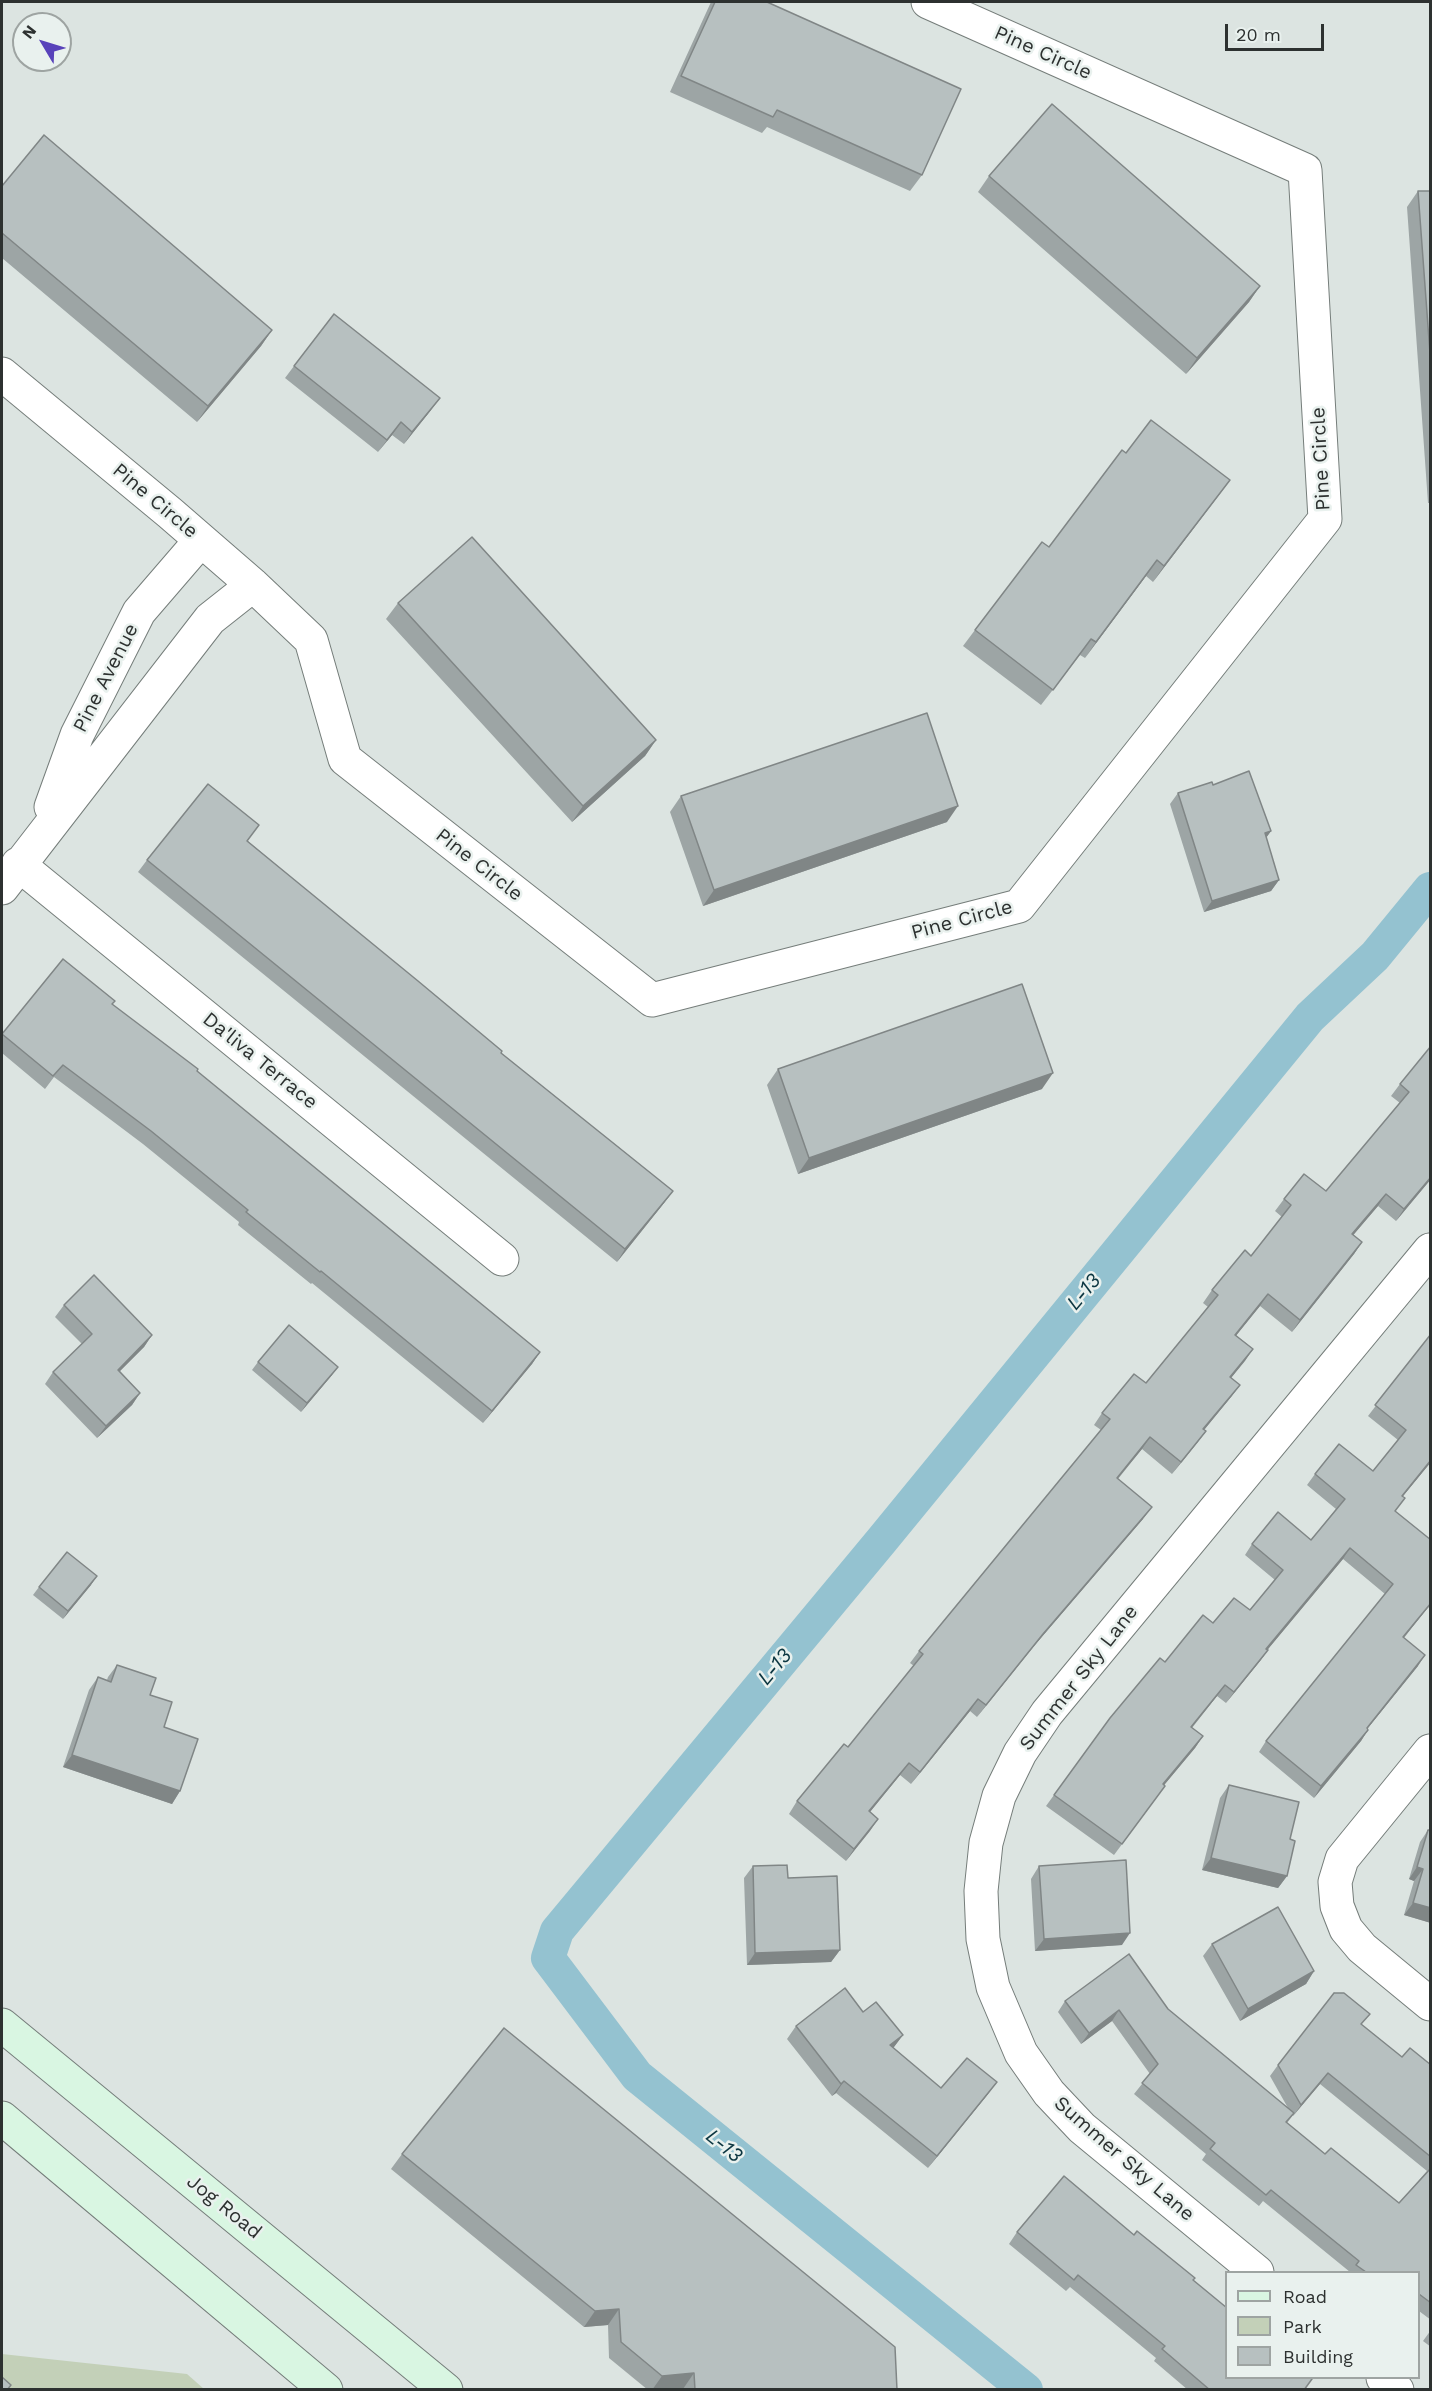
<!DOCTYPE html>
<html>
<head>
<meta charset="utf-8">
<style>
  body { margin:0 }
  #map { position:relative; width:1432px; height:2391px; overflow:hidden; background:#dce4e1; font-family:"Work Sans",sans-serif }
  canvas { display:block }
  .frame { position:absolute; inset:0; border:3px solid #2d3130; pointer-events:none }
  .legend { position:absolute; left:1225px; top:2271px; width:195px; height:108px; box-sizing:border-box; background:#e9f1ee; border:2px solid #9ea4a2; margin:0; padding:8px 10px; list-style:none; font-size:18px; color:#2d3130 }
  .legend li { display:flex; align-items:center; gap:12px; height:30px }
  .legend b { width:30px; border:2px solid #9ea4a2 }
  .north { position:absolute; left:12px; top:12px; width:60px; height:60px; box-sizing:border-box; background:#e9f1ee; border:2px solid #9ea4a2; border-radius:50%; rotate:308deg; font-size:16px; font-weight:700; line-height:24px; text-align:center; color:#2d3130 }
  .north::after { content:''; display:block; margin:auto; width:21px; height:27px; background:#5842ba; clip-path:polygon(50% 0,100% 100%,50% 72%,0 100%) }
  .scale { position:absolute; left:1225px; top:24px; width:99px; height:27px; box-sizing:border-box; border:3px solid #2d3130; border-top:0; padding-left:8px; font-size:18px; line-height:21px; white-space:nowrap; color:#2d3130; -webkit-text-stroke:4px #e9f1ee; paint-order:stroke }
</style>
</head>
<body>
<div id="map">
<canvas width="1432" height="2391"></canvas>
<div class="frame"></div>
<ul class="legend">
<li><b style="height:8px;background:#d9f6e2"></b>Road</li>
<li><b style="height:16px;background:#c3d0b8"></b>Park</li>
<li><b style="height:16px;background:#b7c0c0"></b>Building</li>
</ul>
<div class="north">N</div>
<div class="scale">20 m</div>
</div>
<script>
const g = document.querySelector('canvas').getContext('2d');
g.lineJoin = 'round';
function paint(path, color) { g.fillStyle = color; g.fill(path, 'evenodd'); }
const toPath = rows => new Path2D(rows.map(r => 'M' + r).join(''));
function strokePath(path, color, width, dash) { g.strokeStyle = color; g.lineWidth = width; g.lineCap = dash ? 'butt' : 'round'; g.setLineDash(dash || []); g.stroke(path); }
function label(font, color, halo, rows, align = 'center') {
  g.font = font + ' "Work Sans",sans-serif'; g.lineWidth = 5; g.setLineDash([]); g.textBaseline = 'middle'; g.strokeStyle = halo; g.fillStyle = color; for (const [text, x, y, turn = 0] of rows) {
    g.save(); g.translate(x, y); g.rotate((+turn || 0) * Math.PI / 180); g.textAlign = isNaN(turn) ? turn : align; if (halo) g.strokeText(text, 0, 0); g.fillText(text, 0, 0); g.restore();
  }
}
paint(toPath([
  [2,2354,187,2374,204,2389,2,2390]
]), '#c3d0b8');
strokePath(toPath([
  [1026,2390,637,2076,548,1958,557,1931,882,1540,1310,1017,1375,956,1430,889]
]), '#94c2d0', 34);
const minor = toPath([
  [2,374,170,513,253,585,311,640,345,759,652,1000,1019,906,1325,519,1305,170,928,2],
  [51,807,77,735,139,612,201,540],
  [18,864,502,1259],
  [2,888,210,619,253,585],
  [1430,1751,1342,1859,1335,1882,1337,1906,1346,1929,1362,1948,1430,2004],
  [1257,2272,1082,2128,1049,2093,1021,2053,993,1987,983,1939,981,1891,986,1843,999,1796,1020,1753,1047,1713,1430,1250],
  [1383,2378,1397,2390]
]);
const secondary = toPath([
  [2,2025,446,2390],
  [2,2118,326,2390]
]);
strokePath(minor, '#757d7a', 35);
strokePath(secondary, '#757d7a', 35);
strokePath(minor, '#fff', 33);
strokePath(secondary, '#d9f6e2', 33);
paint(toPath([
  [711,2,767,2,922,175,910,191,767,127,762,133,670,92],
  [989,176,1260,286,1249,302,1186,374,978,192],
  [2,186,272,330,261,346,197,422,2,258],
  [1418,191,1431,191,1431,503,1428,503,1407,207],
  [294,366,431,410,404,444,392,435,378,452,285,378],
  [1126,453,1230,480,1153,582,1146,576,1085,658,1080,655,1041,705,963,646,975,630,1049,547],
  [398,603,656,740,645,756,572,822,386,619],
  [1213,785,1271,831,1266,838,1279,880,1271,891,1204,912,1170,804,1178,793],
  [681,796,947,822,703,906,670,812],
  [248,841,501,1053,673,1191,664,1203,617,1262,138,872,147,860],
  [63,959,113,1005,197,1071,540,1352,532,1364,483,1423,312,1283,311,1284,238,1225,239,1222,143,1144,54,1077,45,1089,2,1053,2,1035],
  [1431,1046,1431,1179,1396,1221,1378,1206,1353,1235,1362,1242,1354,1254,1292,1332,1260,1306,1236,1335,1253,1349,1231,1378,1240,1385,1231,1397,1204,1430,1206,1431,1197,1443,1172,1474,1142,1449,1118,1479,1143,1519,1034,1646,977,1717,970,1711,911,1784,900,1775,870,1812,878,1819,846,1861,789,1814,797,1801,848,1747,914,1666,910,1663,919,1651,1101,1430,1094,1425,1102,1413,1146,1383,1208,1307,1203,1303,1212,1290,1251,1256,1282,1217,1275,1211,1284,1199,1326,1191,1400,1103,1391,1096,1400,1084],
  [778,1069,1042,1089,798,1174,767,1085],
  [64,1305,152,1335,144,1347,120,1371,140,1393,132,1405,97,1438,45,1384,53,1372,82,1344,55,1317],
  [1431,1334,1431,1462,1403,1496,1395,1512,1431,1540,1431,1609,1428,1607,1404,1638,1418,1666,1367,1729,1368,1730,1361,1741,1314,1798,1259,1752,1266,1741,1385,1594,1343,1559,1267,1650,1268,1650,1260,1661,1226,1703,1217,1696,1192,1728,1203,1736,1195,1748,1164,1785,1157,1797,1114,1855,1046,1806,1110,1718,1165,1662,1213,1623,1250,1610,1275,1580,1245,1555,1252,1544,1311,1540,1336,1509,1307,1485,1315,1474,1373,1471,1398,1440,1368,1416],
  [258,1362,332,1375,301,1412,252,1370],
  [91,1585,63,1619,33,1595,39,1587],
  [117,1665,150,1695,164,1727,180,1791,172,1804,63,1767,89,1690,98,1677,107,1680,108,1677],
  [1229,1785,1290,1839,1287,1876,1278,1888,1202,1870,1220,1798],
  [1428,1830,1431,1830,1431,1923,1404,1915,1414,1881,1409,1879,1420,1842],
  [753,1866,840,1950,831,1962,747,1965,744,1878],
  [1039,1866,1122,1945,1035,1951,1031,1879],
  [1212,1944,1314,1971,1306,1984,1240,2021,1203,1956],
  [1065,2001,1168,2009,1288,2108,1270,2076,1278,2065,1362,2025,1402,2057,1431,2065,1431,2320,1419,2311,1419,2272,1350,2272,1263,2201,1259,2206,1202,2160,1206,2154,1134,2094,1150,2074,1112,2021,1081,2044,1058,2012],
  [1320,2084,1427,2171,1399,2203,1325,2154,1287,2123,1293,2115,1293,2116],
  [863,2012,903,2035,893,2048,941,2088,988,2094,928,2168,836,2093,832,2096,787,2039,796,2026],
  [402,2154,897,2390,648,2390,609,2358,608,2325,584,2327,391,2169],
  [1017,2232,1134,2235,1193,2280,1305,2390,1188,2390,1154,2361,1156,2358,1070,2287,1066,2291,1009,2244],
  [1431,2330,1431,2347,1423,2341]
]), '#9da5a5');
paint(toPath([
  [1260,286,1249,302,1186,374,1197,358],
  [272,330,261,346,197,422,208,406],
  [440,398,431,410,404,444,412,432],
  [401,422,392,435,378,452,387,440],
  [1230,480,1219,495,1153,582,1164,566],
  [1157,560,1146,576,1085,658,1096,642],
  [656,740,645,756,572,822,583,806],
  [958,806,947,822,703,906,714,890],
  [1271,831,1263,842,1265,833],
  [1279,880,1271,891,1204,912,1212,901],
  [1053,1073,1042,1089,798,1174,809,1158],
  [1431,1177,1431,1179,1396,1221,1404,1209],
  [673,1191,664,1203,617,1262,625,1249],
  [1386,1194,1378,1206,1344,1246,1352,1234],
  [1362,1242,1354,1254,1292,1332,1300,1320],
  [1268,1294,1260,1306,1227,1347,1235,1335],
  [152,1335,144,1347,109,1382,118,1370],
  [1253,1349,1245,1361,1222,1389,1230,1377],
  [540,1352,532,1364,483,1423,492,1411],
  [338,1367,332,1375,301,1412,307,1403],
  [1240,1385,1231,1397,1195,1441,1203,1429],
  [140,1393,132,1405,97,1438,106,1426],
  [1206,1431,1197,1443,1172,1474,1181,1462],
  [1150,1437,1142,1449,1108,1490,1117,1478],
  [1431,1460,1431,1462,1394,1507,1402,1496],
  [1152,1507,1143,1519,1034,1646,977,1717,986,1705,1043,1634],
  [1350,1548,1343,1559,1259,1660,1266,1649],
  [97,1576,91,1585,63,1619,68,1611],
  [1431,1603,1431,1604,1395,1648,1403,1637],
  [1268,1650,1260,1661,1226,1703,1234,1692],
  [1425,1655,1418,1666,1359,1739,1367,1728],
  [1225,1685,1217,1696,1183,1738,1191,1727],
  [978,1699,970,1711,911,1784,920,1772],
  [1368,1730,1361,1741,1314,1798,1321,1786],
  [1203,1736,1195,1748,1155,1796,1163,1784],
  [72,1755,180,1791,172,1804,63,1767],
  [909,1763,900,1775,861,1823,869,1811],
  [878,1819,870,1831,846,1861,854,1849],
  [1211,1858,1287,1876,1278,1888,1202,1870],
  [1417,1867,1423,1869,1414,1881,1409,1879],
  [1413,1903,1431,1908,1431,1923,1404,1915],
  [1130,1933,1122,1945,1035,1951,1044,1939],
  [840,1950,831,1962,747,1965,755,1953],
  [1314,1971,1306,1984,1240,2021,1248,2009],
  [1119,2010,1112,2021,1081,2044,1089,2033],
  [903,2035,894,2047,881,2058,890,2045],
  [1328,2073,1320,2084,1293,2116,1301,2105],
  [844,2081,836,2093,832,2096,841,2084],
  [997,2082,988,2094,928,2168,937,2156],
  [619,2309,608,2325,584,2327,595,2311],
  [694,2373,683,2389,652,2390,662,2376]
]), '#808686');
const building = toPath([
  [715,2,767,2,961,89,922,175,777,110,773,117,681,76,715,2],
  [1052,104,1260,286,1197,358,989,176,1052,104],
  [44,135,272,330,208,406,2,233,2,186,44,135],
  [1418,191,1431,191,1431,367,1418,191],
  [334,314,440,398,412,432,401,422,387,440,294,366,334,314],
  [1151,420,1230,480,1164,566,1157,560,1096,642,1091,639,1053,690,975,630,1042,542,1049,547,1122,450,1126,453,1151,420],
  [472,537,656,740,583,806,398,603,472,537],
  [927,713,958,806,714,890,681,796,927,713],
  [1249,771,1271,831,1265,833,1279,880,1212,901,1178,793,1212,782,1213,785,1249,771],
  [208,784,259,825,247,841,418,981,502,1051,501,1053,673,1191,625,1249,147,860,208,784],
  [63,959,115,1001,112,1004,198,1069,197,1071,540,1352,492,1411,321,1271,320,1272,246,1212,248,1210,151,1131,63,1065,53,1076,2,1034,63,959],
  [1022,984,1053,1073,809,1158,778,1069,1022,984],
  [1431,1046,1431,1177,1404,1209,1386,1194,1352,1234,1362,1242,1300,1320,1268,1294,1235,1335,1253,1349,1230,1377,1240,1385,1203,1429,1206,1431,1181,1462,1150,1437,1117,1478,1152,1507,1043,1634,986,1705,978,1699,920,1772,909,1763,869,1811,878,1819,854,1849,797,1801,844,1744,848,1747,923,1654,919,1651,1110,1419,1102,1413,1134,1374,1146,1383,1218,1295,1212,1290,1245,1250,1251,1256,1291,1205,1284,1199,1304,1174,1326,1191,1409,1092,1400,1084,1431,1046],
  [94,1275,152,1335,118,1370,140,1393,106,1426,53,1372,92,1334,64,1305,94,1275],
  [289,1325,338,1367,307,1403,258,1362,289,1325],
  [1431,1334,1431,1460,1402,1496,1405,1498,1395,1511,1431,1540,1431,1603,1403,1637,1425,1655,1367,1728,1368,1730,1321,1786,1266,1741,1393,1584,1350,1548,1266,1649,1268,1650,1234,1692,1225,1685,1191,1727,1203,1736,1163,1784,1165,1786,1122,1844,1054,1795,1110,1718,1160,1658,1165,1662,1203,1615,1213,1623,1234,1598,1250,1610,1283,1570,1252,1544,1278,1512,1311,1540,1345,1499,1315,1474,1339,1444,1373,1471,1406,1430,1375,1405,1431,1334],
  [67,1552,97,1576,68,1611,39,1587,67,1552],
  [117,1665,156,1678,150,1695,172,1702,164,1727,198,1739,180,1791,72,1755,98,1677,111,1682,117,1665],
  [1229,1785,1299,1802,1290,1839,1295,1841,1287,1876,1211,1858,1229,1785],
  [1428,1830,1431,1830,1431,1908,1413,1903,1423,1869,1417,1867,1428,1830],
  [1126,1860,1130,1933,1044,1939,1039,1866,1126,1860],
  [787,1865,788,1878,837,1876,840,1950,755,1953,753,1866,787,1865],
  [1278,1907,1314,1971,1248,2009,1212,1944,1278,1907],
  [1129,1954,1168,2009,1294,2113,1286,2122,1325,2154,1331,2148,1399,2203,1431,2168,1431,2303,1419,2294,1419,2272,1366,2272,1356,2265,1359,2261,1271,2190,1266,2195,1210,2149,1215,2143,1142,2083,1158,2064,1119,2010,1089,2033,1065,2001,1129,1954],
  [845,1988,863,2012,876,2002,903,2035,890,2045,941,2088,967,2058,997,2082,937,2156,844,2081,841,2084,796,2026,845,1988],
  [1334,1993,1344,1993,1370,2014,1361,2024,1402,2057,1410,2048,1431,2065,1431,2157,1328,2073,1301,2105,1278,2065,1334,1993],
  [504,2028,895,2347,897,2390,695,2390,694,2373,662,2376,621,2342,619,2309,595,2311,402,2154,504,2028],
  [1064,2176,1134,2235,1137,2231,1195,2278,1193,2280,1227,2308,1227,2378,1310,2378,1312,2379,1304,2390,1210,2390,1162,2349,1165,2346,1078,2275,1074,2280,1017,2232,1064,2176],
  [2,2377,11,2385,7,2390,2,2390,2,2377]
]);
paint(building, '#b7c0c0');
strokePath(building, '#808686', 1.5);
label('20px', '#2d3130', '#e9f1ee', [
  ["Pine Circle",1043,53,24],
  ["Pine Circle",1321,459,-93],
  ["Pine Circle",155,501,40],
  ["Pine Avenue",106,678,-63],
  ["Pine Circle",479,865,38],
  ["Pine Circle",962,920,-15],
  ["Da'liva Terrace",260,1061,39],
  ["Summer Sky Lane",1079,1678,-52],
  ["Summer Sky Lane",1124,2159,41],
  ["Jog Road",224,2207,39]
]);
label('italic 21px', '#0b3641', '#e9f1ee', [
  ["L-13",1084,1292,-50],
  ["L-13",775,1667,-50],
  ["L-13",724,2146,39]
]);
</script>
</body>
</html>
